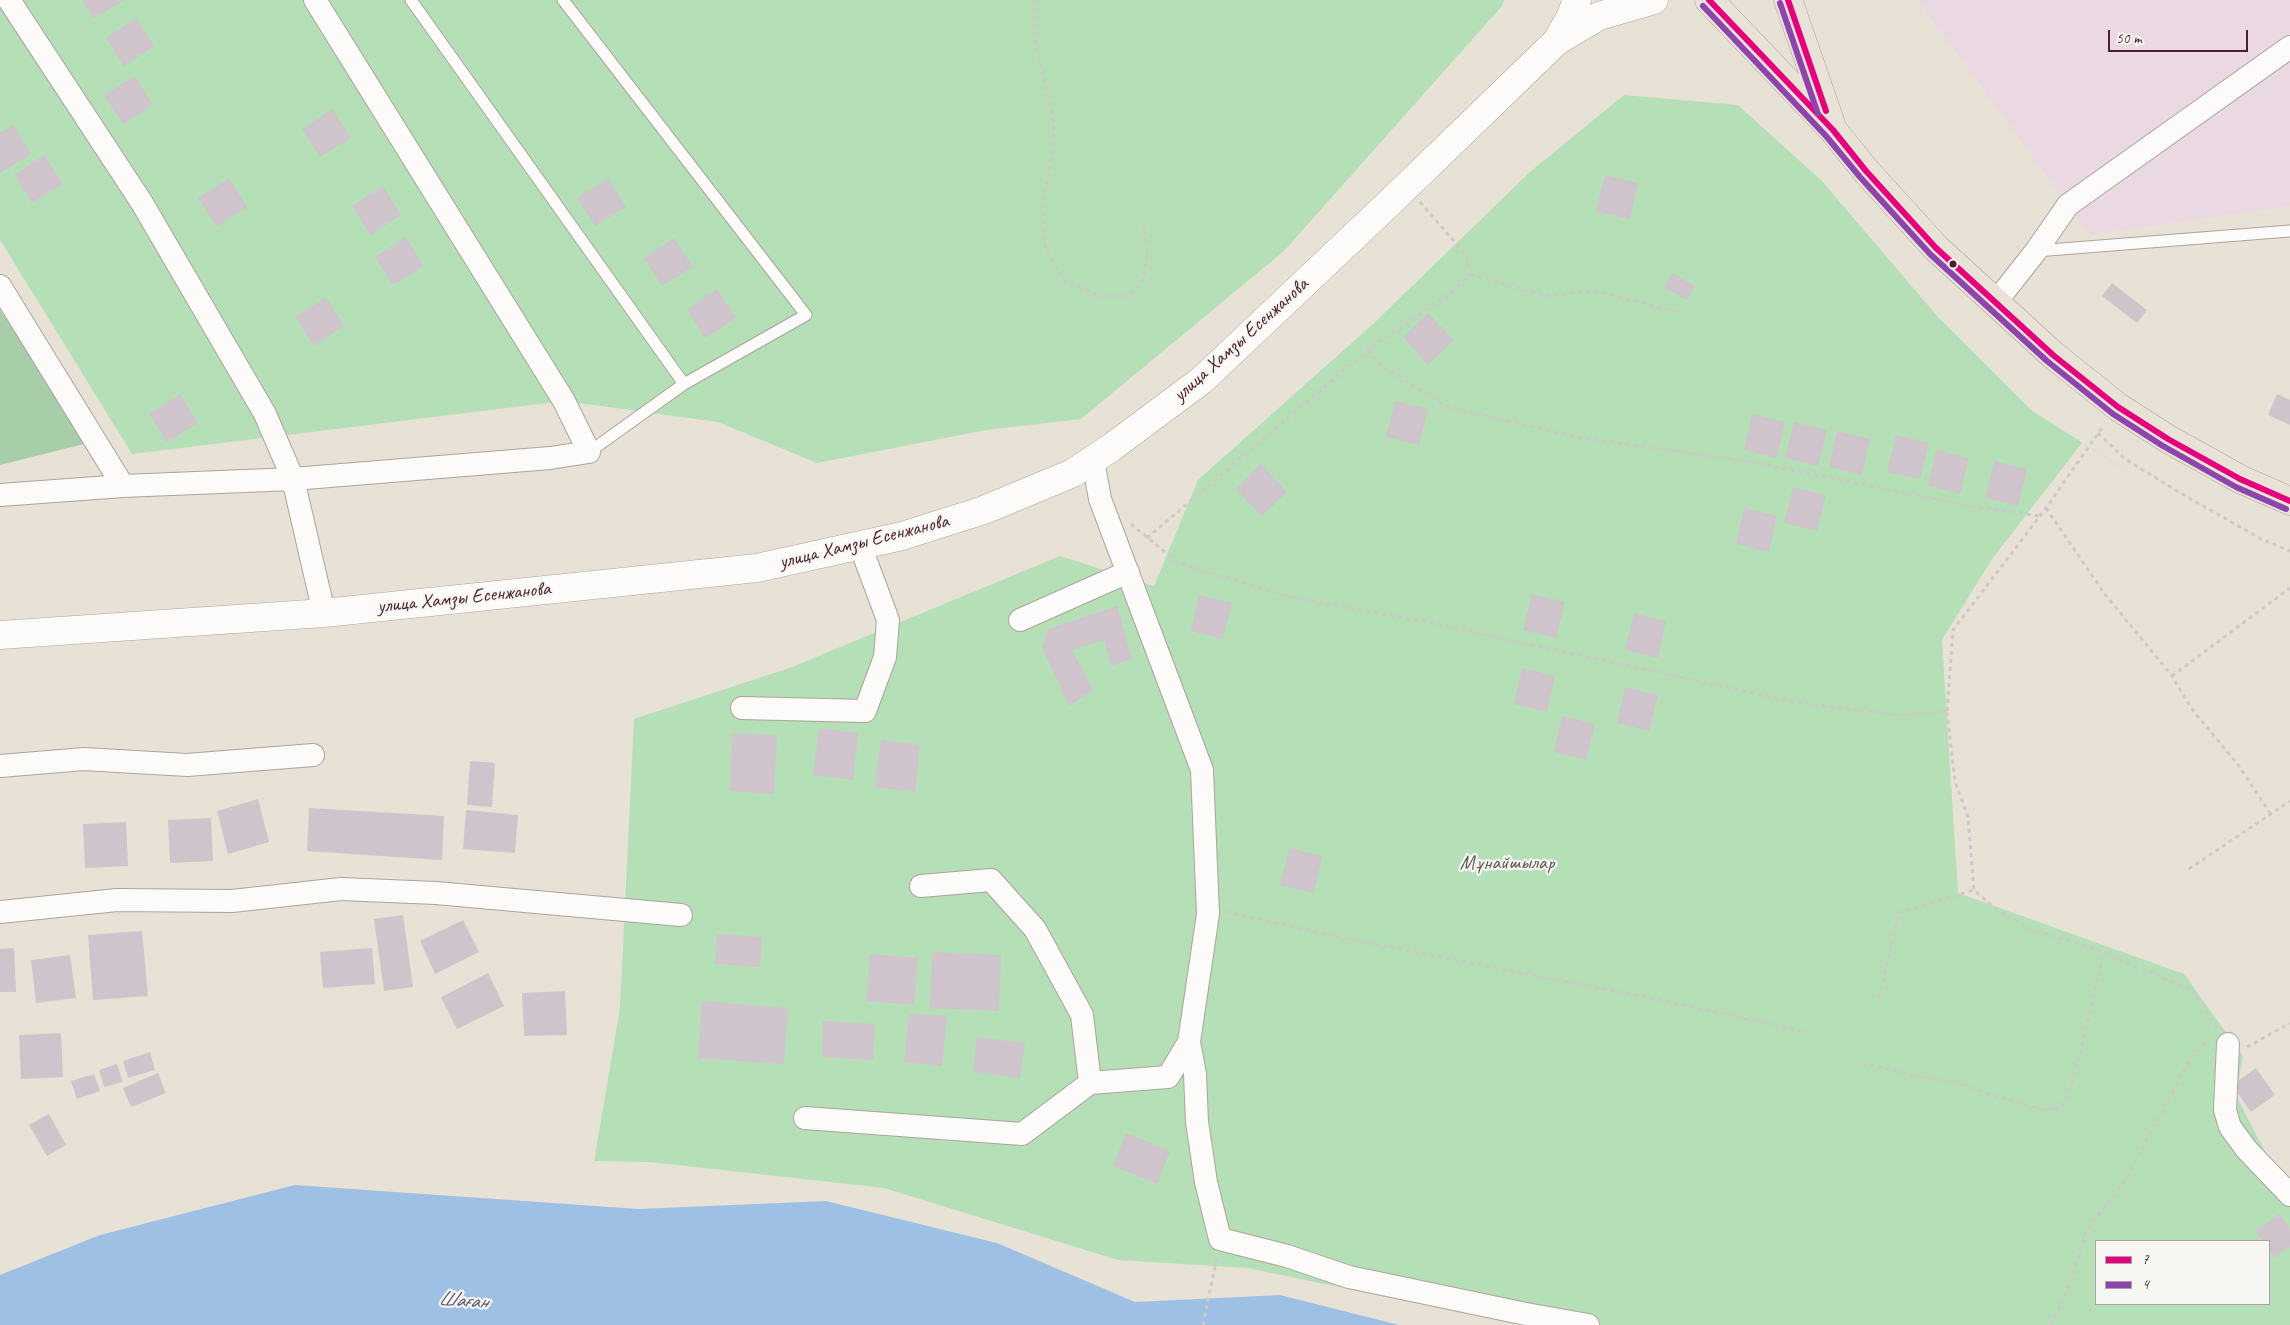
<!DOCTYPE html>
<html>
<head>
<meta charset="utf-8">
<style>
  body { margin:0 }
  #map { position:relative; width:2290px; height:1325px; overflow:hidden; background:#e8e2d6; font-family:Caveat,sans-serif }
  canvas { display:block }
  .legend { position:absolute; left:2095px; top:1240px; width:175px; height:65px; box-sizing:border-box; background:#f6f6f2; border:1px solid #b1a0a2; margin:0; padding:6px 9px; list-style:none; font-size:15px; color:#4a1f2b }
  .legend li { display:flex; align-items:center; gap:10px; height:25px }
  .legend b { width:25px; border:1px solid #b1a0a2 }
  .scale { position:absolute; left:2108px; top:30px; width:140px; height:22px; box-sizing:border-box; border:2px solid #4a1f2b; border-top:0; padding-left:6px; font-size:15px; line-height:18px; white-space:nowrap; color:#4a1f2b; -webkit-text-stroke:4px #f6f6f2; paint-order:stroke }
</style>
</head>
<body>
<div id="map">
<canvas width="2290" height="1325"></canvas>
<ul class="legend">
<li><b style="height:6px;background:#e5007d"></b>7</li>
<li><b style="height:6px;background:#8e44ad"></b>4</li>
</ul>
<div class="scale">50 m</div>
</div>
<script>
const g = document.querySelector('canvas').getContext('2d');
g.lineJoin = 'round';
function paint(path, color) { g.fillStyle = color; g.fill(path, 'evenodd'); }
const toPath = rows => new Path2D(rows.map(r => 'M' + r).join(''));
function strokePath(path, color, width, dash) { g.strokeStyle = color; g.lineWidth = width; g.lineCap = dash ? 'butt' : 'round'; g.setLineDash(dash || []); g.stroke(path); }
function label(font, color, halo, rows, align = 'center') {
  g.font = font + ' Caveat,sans-serif'; g.lineWidth = 4.5; g.setLineDash([]); g.textBaseline = 'middle'; g.strokeStyle = halo; g.fillStyle = color; for (const [text, x, y, turn = 0] of rows) {
    g.save(); g.translate(x, y); g.rotate((+turn || 0) * Math.PI / 180); g.textAlign = isNaN(turn) ? turn : align; if (halo) g.strokeText(text, 0, 0); g.fillText(text, 0, 0); g.restore();
  }
}
paint(toPath([
  [1918,0,2290,0,2290,206,2090,235]
]), '#ead9e2');
paint(toPath([
  [0,0,1504,0,1502,6,1284,251,1081,419,986,430,817,463,718,422,564,401,132,454,0,240],
  [1624,95,1738,105,1822,181,1938,317,2031,410,2169,498,2082,443,1992,559,1942,640,1958,893,2184,974,2243,1056,2236,1095,2266,1154,2290,1180,2290,1325,1523,1325,1247,1268,1118,1260,884,1188,650,1162,594,1161,620,1008,634,719,792,667,1060,556,1154,586,1198,480,1374,323,1531,171],
  [2096,1241,2269,1241,2269,1304,2096,1304]
]), '#b5dfb7');
paint(toPath([
  [0,310,88,443,0,465]
]), '#a7cda9');
paint(toPath([
  [295,1185,639,1209,826,1201,997,1243,1135,1302,1280,1295,1399,1325,0,1325,0,1275,100,1235]
]), '#9ec0e5');
paint(toPath([
  [82,0,124,0,94,19],
  [136,18,154,46,124,66,106,38],
  [135,76,153,105,123,124,104,95],
  [332,109,351,138,320,157,302,129],
  [13,125,31,154,0,173,0,133],
  [44,155,63,184,32,203,14,175],
  [1605,175,1638,183,1630,219,1596,211],
  [229,178,247,207,217,227,198,198],
  [608,178,626,207,595,226,577,198],
  [383,186,401,215,370,235,352,206],
  [406,237,424,266,393,285,375,257],
  [674,238,693,267,662,286,644,258],
  [1672,273,1695,286,1687,300,1664,287],
  [2112,283,2147,310,2137,323,2102,296],
  [717,289,736,318,705,338,687,309],
  [326,297,344,326,314,346,295,317],
  [1428,313,1454,340,1428,365,1403,337],
  [180,394,198,423,167,442,149,414],
  [2277,394,2290,400,2290,425,2268,415],
  [1395,401,1428,409,1419,445,1386,437],
  [1752,414,1785,422,1777,458,1744,450],
  [1794,422,1827,430,1818,466,1785,458],
  [1837,431,1870,439,1862,475,1829,467],
  [1896,435,1929,443,1920,479,1887,472],
  [1936,450,1969,458,1960,494,1928,486],
  [1994,461,2027,469,2018,506,1986,498],
  [1261,464,1287,492,1262,516,1236,489],
  [1793,487,1826,495,1817,531,1784,523],
  [1744,508,1777,516,1769,552,1736,544],
  [1532,594,1565,602,1556,638,1523,630],
  [1199,595,1232,603,1223,639,1191,631],
  [1117,606,1132,659,1111,666,1104,640,1072,650,1093,690,1069,706,1042,647,1048,629],
  [1634,613,1666,621,1658,658,1625,650],
  [1522,668,1555,676,1547,712,1514,704],
  [1625,687,1658,695,1649,731,1617,723],
  [1562,716,1595,724,1586,760,1554,752],
  [819,728,858,733,853,780,813,775],
  [732,733,777,735,774,794,730,791],
  [881,740,920,745,915,792,875,787],
  [470,761,495,763,492,807,467,805],
  [258,799,269,842,228,854,217,811],
  [309,808,444,816,442,860,307,851],
  [466,810,518,815,515,853,463,849],
  [211,818,213,861,170,863,168,820],
  [126,822,128,866,85,868,83,824],
  [1289,848,1322,856,1314,893,1280,885],
  [403,915,413,987,384,991,374,919],
  [463,920,479,952,435,974,420,941],
  [142,931,148,996,93,1000,88,935],
  [717,934,762,937,760,967,715,964],
  [14,948,16,992,0,992,0,949],
  [372,948,375,984,323,988,320,952],
  [932,952,1001,955,999,1011,930,1008],
  [870,954,918,958,914,1005,866,1001],
  [70,955,76,998,36,1003,31,960],
  [488,973,504,1006,457,1029,441,997],
  [565,991,567,1035,524,1036,522,993],
  [702,1001,788,1008,784,1064,698,1058],
  [909,1013,947,1016,942,1066,904,1062],
  [823,1021,875,1024,873,1060,822,1057],
  [61,1033,63,1077,21,1079,19,1035],
  [977,1037,1025,1043,1020,1078,973,1072],
  [150,1052,155,1070,128,1078,123,1061],
  [117,1064,123,1082,104,1087,99,1070],
  [2256,1068,2275,1095,2251,1112,2232,1085],
  [158,1073,166,1093,131,1107,123,1088],
  [94,1074,100,1091,77,1099,71,1081],
  [49,1114,66,1145,47,1156,29,1125],
  [1126,1133,1170,1151,1157,1184,1113,1166],
  [2280,1214,2290,1229,2290,1247,2274,1258,2269,1250,2269,1241,2263,1241,2255,1231]
]), '#cfc4cb');
const service = toPath([
  [411,0,684,384],
  [563,0,806,315,684,384,589,452],
  [2036,251,2290,231]
]);
const minor = toPath([
  [9,0,142,203,265,414,293,479,324,613],
  [0,286,123,486],
  [1995,303,2036,251,2068,205,2290,47],
  [0,495,123,486,293,479,550,458,589,452,564,401,315,0],
  [1020,620,1128,572],
  [742,708,865,711,885,657,888,620,860,545],
  [0,766,84,759,187,765,313,755],
  [921,886,991,880,1035,929,1082,1015,1090,1083],
  [0,912,117,900,232,901,341,889,436,893,681,915],
  [1189,1042,1195,1074,1197,1122,1206,1182,1220,1239,1287,1256,1349,1277,1526,1314,1588,1325],
  [2228,1044,2225,1110,2230,1127,2247,1150,2290,1195],
  [805,1118,1022,1134,1090,1083,1168,1077,1189,1042,1208,914,1202,770,1100,499,1093,460]
]);
const tertiary = toPath([
  [1558,39,1570,18,1577,0],
  [0,635,324,613,757,568,902,536,984,510,1073,473,1112,447,1202,380,1383,209,1557,41,1599,16,1654,0]
]);
const trunk = toPath([
  [1709,0,1833,130,1866,171,1936,248,2053,355,2118,407,2168,439,2240,479,2290,501],
  [1788,0,1830,121]
]);
strokePath(service, '#aca39d', 13);
strokePath(minor, '#aca39d', 24);
strokePath(tertiary, '#aca39d', 29);
strokePath(trunk, '#aca39d', 29);
strokePath(toPath([
  [1034,0,1034,37,1053,116,1054,149,1042,204,1046,251,1066,281,1100,296,1130,296,1144,279,1147,253,1144,224],
  [1420,202,1466,255,1470,274,1451,293,1369,349,1379,364,1446,406,1576,437,1758,463,1966,505,2039,516],
  [1470,274,1546,296,1596,291,1677,312],
  [2098,433,2125,459,2182,494,2263,540,2290,551],
  [2046,508,2104,593,2172,676,2191,708,2239,766,2270,813],
  [1131,524,1177,562,1289,597,1437,624,1794,702,1898,715,1947,712,1953,630,2046,508,2104,425],
  [1147,538,1369,349],
  [2172,676,2290,588],
  [1947,712,1955,781,1968,817,1974,890,1996,909,2028,928,2090,947,2192,990,2217,1028],
  [2189,869,2290,801],
  [1227,912,1357,941,1652,998,1805,1032],
  [1879,998,1899,913,1974,890],
  [2247,1047,2290,1023],
  [1862,1064,1878,1066,1914,1076,1958,1082,1992,1095,2044,1110,2061,1108,2070,1089,2082,1046,2104,952],
  [1203,1325,1217,1257],
  [2051,1325,2071,1282,2086,1231,2125,1181,2191,1057,2209,1038]
]), '#cec9c8', 3, [4, 4]);
strokePath(service, '#fcfbf9', 11);
strokePath(minor, '#fcfbf9', 22);
strokePath(tertiary, '#fcfbf9', 28);
strokePath(trunk, '#e9e2d6', 28);
strokePath(toPath([
  [1709,0,1833,130,1866,171,1936,248,2053,355,2118,407,2168,439,2240,479,2290,501],
  [1788,0,1826,111]
]), '#e5007d', 6);
strokePath(toPath([
  [1780,3,1818,114],
  [1703,6,1826,136,1860,177,1930,254,2047,361,2113,414,2163,446,2236,487,2286,509]
]), '#8e44ad', 6);
for (const [x, y, r, color] of [
  [1953,264,4.5,"#4a1f2b"]
]) { const dot = new Path2D(); dot.arc(x, y, r, 0, 2 * Math.PI); g.fillStyle = color; g.fill(dot); strokePath(dot, '#f6f6f2', 2); }
label('20px', '#4a1f2b', '#f6f6f2', [
  ["улица Хамзы Есенжанова",1241,340,-42],
  ["улица Хамзы Есенжанова",864,542,-14],
  ["улица Хамзы Есенжанова",464,598,-6]
]);
label('20px', '#5e584d', '#f6f6f2', [
  ["Мұнайшылар",1507,864]
]);
label('italic 21px', '#5d526e', '#f6f6f2', [
  ["Шаған",463,1301,4]
]);
</script>
</body>
</html>
